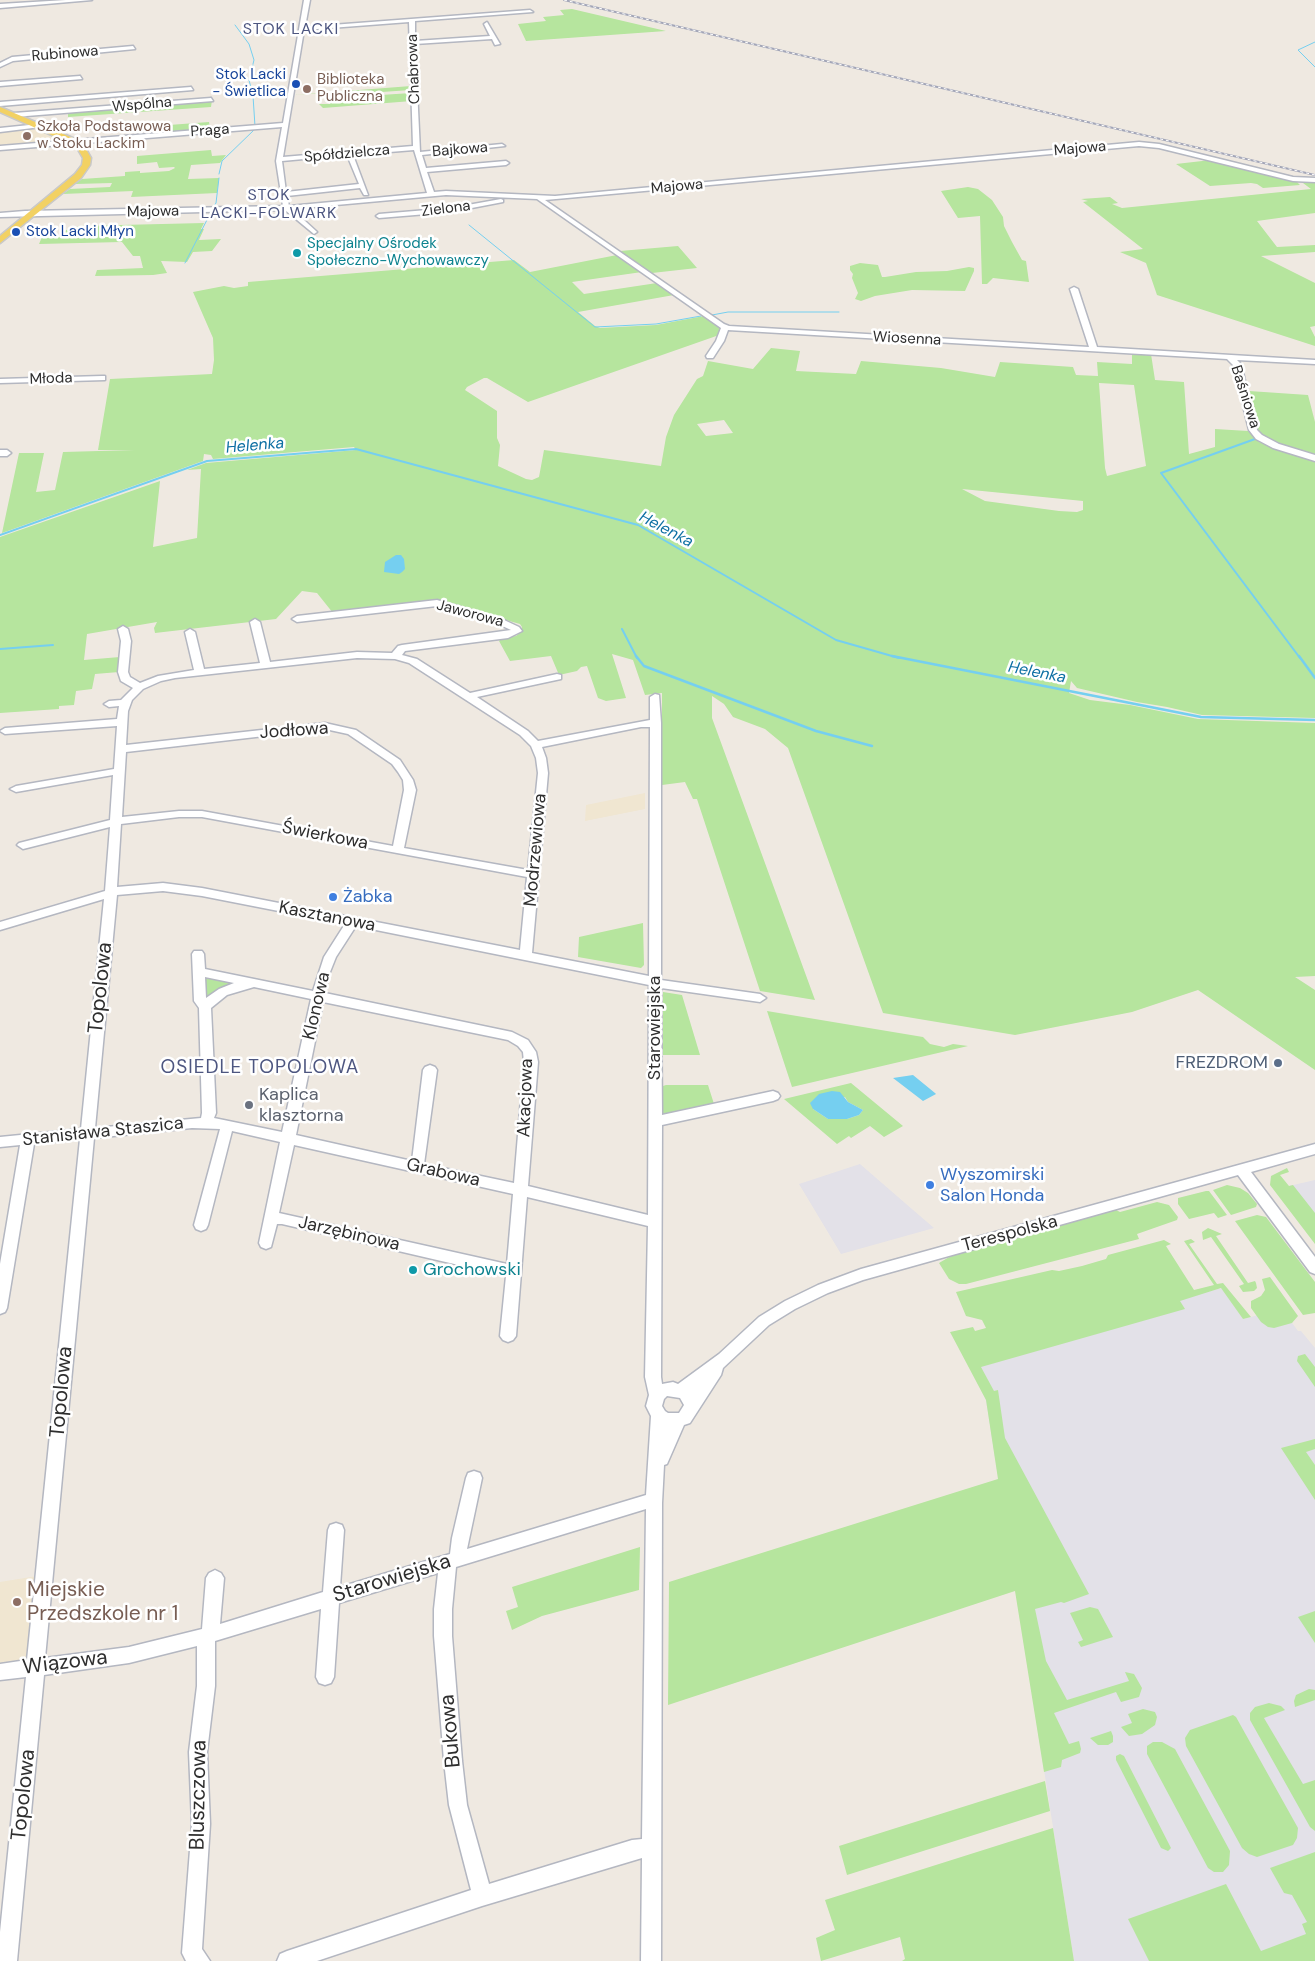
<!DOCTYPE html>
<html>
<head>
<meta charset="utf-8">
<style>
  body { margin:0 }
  canvas { display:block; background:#efe9e1 }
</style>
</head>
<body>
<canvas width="1315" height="1961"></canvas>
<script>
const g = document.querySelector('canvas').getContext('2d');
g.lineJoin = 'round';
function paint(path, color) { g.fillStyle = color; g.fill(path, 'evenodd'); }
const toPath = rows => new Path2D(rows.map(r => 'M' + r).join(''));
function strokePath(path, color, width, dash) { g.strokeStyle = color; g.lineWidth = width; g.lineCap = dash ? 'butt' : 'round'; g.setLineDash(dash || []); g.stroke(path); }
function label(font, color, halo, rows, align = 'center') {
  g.font = font + ' "DM Sans",sans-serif'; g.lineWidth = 5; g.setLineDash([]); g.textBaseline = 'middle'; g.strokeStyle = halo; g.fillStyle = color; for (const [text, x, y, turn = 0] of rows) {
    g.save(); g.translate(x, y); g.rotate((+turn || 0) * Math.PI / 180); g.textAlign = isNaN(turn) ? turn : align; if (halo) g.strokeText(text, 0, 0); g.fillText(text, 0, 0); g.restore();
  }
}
paint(toPath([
  [860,1164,905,1203,934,1228,841,1254,799,1184],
  [1315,1180,1315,1220,1289,1186],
  [1222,1288,1243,1319,1282,1309,1298,1331,1301,1331,1315,1348,1315,1939,1246,1961,1074,1961,986,1400,964,1356]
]), '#e3e1e8');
paint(toPath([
  [36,129,66,141,0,147,0,132],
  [645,793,645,809,585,821,586,805],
  [37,1576,30,1660,0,1663,0,1582]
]), '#f0e6d1');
paint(toPath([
  [572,9,666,31,526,41,518,24,546,21,543,17,564,15,560,10],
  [411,86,411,90,352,94,351,97,411,93,412,101,323,108,319,104,330,104,331,100,325,100,326,92,294,95],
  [212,100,211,107,68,117,68,111],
  [209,122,210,130,167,133,169,125],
  [211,150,212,156,226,155,220,163,191,165,188,179,219,178,217,193,131,197,133,191,63,194,70,189,110,187,112,183,75,184,82,179,125,176,125,172,140,171,140,173,169,171,175,168,174,167,159,168,157,162,137,164,137,156],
  [1211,160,1295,180,1300,185,1263,188,1257,184,1251,183,1210,186,1176,164],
  [1299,180,1315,182,1315,213,1257,221,1277,247,1315,245,1315,252,1261,256,1315,283,1315,326,1310,327,1315,337,1315,346,1157,295,1146,263,1120,252,1143,249,1083,202,1088,201,1081,199,1110,197,1118,203,1112,204,1122,208,1311,189],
  [968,187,978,189,992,200,1003,217,1004,226,1012,242,1022,260,1026,261,1029,282,993,278,987,284,982,284,980,216,958,218,941,191],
  [204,223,201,229,204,229,199,240,221,239,212,251,193,252,187,262,161,261,167,273,153,275,95,276,97,270,143,268,140,256,133,256,122,242,39,244,42,237,62,237,66,230,76,229,78,226],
  [678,246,697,268,652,273,620,251],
  [617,255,642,272,572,282,584,294,657,283,674,295,578,312,595,326,600,328,656,325,704,316,721,328,722,334,528,402,487,378,484,378,467,387,465,390,497,411,497,438,500,445,498,466,526,479,532,480,539,477,544,450,661,466,666,437,674,415,697,379,703,376,708,361,753,369,771,348,800,351,796,371,856,374,861,361,941,368,995,377,1000,362,1073,367,1076,375,1098,376,1097,362,1132,364,1132,352,1151,354,1155,380,1184,382,1189,454,1215,447,1215,429,1248,431,1259,442,1277,450,1315,460,1315,718,1202,715,1167,707,1137,702,1077,688,1071,681,1069,693,1090,700,1130,705,1198,719,1315,723,1315,976,1295,977,1315,990,1315,1070,1198,990,1132,1012,1015,1035,883,1013,788,748,765,729,733,717,724,704,712,696,712,718,815,1000,760,991,697,799,693,799,685,782,662,785,662,693,645,695,633,660,612,654,626,698,606,701,598,698,587,666,581,667,577,671,559,675,551,656,510,661,499,641,502,638,516,636,521,632,522,627,520,624,435,600,333,613,317,593,302,591,276,619,155,633,154,628,157,622,87,634,84,660,120,657,119,672,95,674,92,689,76,691,74,705,59,706,59,709,0,713,0,537,160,481,153,547,197,538,201,469,187,470,206,463,356,450,354,447,213,459,211,455,204,454,203,461,2,533,19,453,44,453,36,492,55,490,63,452,135,450,98,450,110,379,212,374,214,360,213,338,193,292,224,286,234,288,248,286,248,282,514,260,530,272],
  [1099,383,1134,385,1146,466,1107,476,1105,468],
  [724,420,733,433,706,436,697,424],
  [962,489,1083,501,1083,510,1077,512,1059,511,985,501],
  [860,263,878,265,882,277,885,277,916,272,947,271,969,267,974,268,974,271,965,291,912,290,875,296,861,301,855,299,858,293,852,278,853,274,850,270,850,266],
  [1249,391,1308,395,1315,422,1315,455,1279,446,1267,440,1255,429],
  [643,923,644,965,641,968,578,957,579,937],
  [205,975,237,982,205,1000],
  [663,992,682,995,700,1055,663,1055],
  [767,1011,923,1037,930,1044,944,1047,953,1044,968,1046,792,1087],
  [851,1083,903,1126,884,1137,870,1126,851,1138,849,1136,837,1144,784,1099],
  [845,1097,848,1102,863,1110,859,1115,847,1119,828,1119,813,1109],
  [666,1085,708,1085,714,1104,663,1116,663,1086],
  [1287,1168,1289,1172,1280,1175,1289,1186,1293,1185,1315,1213,1315,1244,1270,1185,1271,1176],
  [1227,1185,1240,1188,1248,1193,1257,1204,1256,1207,1231,1215,1213,1190],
  [1206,1191,1209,1191,1227,1215,1218,1218,1214,1213,1189,1219,1178,1204,1178,1198],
  [1157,1202,1169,1205,1178,1217,1177,1220,1137,1234,1139,1239,966,1284,959,1284,949,1279,939,1263,951,1256,1116,1210,1120,1212],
  [1257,1215,1266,1217,1315,1282,1315,1313,1303,1315,1235,1221],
  [1208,1228,1222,1234,1216,1236,1248,1283,1255,1281,1256,1283,1257,1288,1254,1291,1243,1292,1239,1286,1244,1284,1211,1237,1203,1240,1202,1232],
  [1191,1239,1195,1242,1189,1244,1217,1284,1223,1283,1251,1317,1243,1319,1221,1288,1180,1301,1185,1309,981,1367,994,1391,998,1390,1005,1438,1089,1594,1064,1603,1061,1602,1035,1609,1046,1661,1067,1700,1129,1681,1125,1672,1134,1674,1142,1688,1139,1697,1121,1702,1116,1692,1054,1713,1069,1744,1079,1741,1081,1749,1080,1753,1062,1760,1061,1767,1044,1772,1015,1591,668,1705,669,1582,998,1479,986,1400,950,1332,973,1327,975,1331,986,1328,982,1320,966,1316,956,1292,1052,1270,1059,1271,1082,1266,1106,1259,1108,1255,1164,1240,1171,1244,1166,1246,1194,1290,1214,1285,1184,1241],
  [1270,1277,1298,1316,1292,1323,1274,1328,1268,1327,1261,1322,1251,1308,1251,1301,1261,1296,1265,1290,1262,1279],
  [1305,1354,1315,1367,1315,1387,1297,1361,1298,1356],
  [1315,1439,1315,1449,1306,1452,1315,1465,1315,1500,1281,1448],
  [640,1547,639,1590,542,1616,512,1630,506,1611,518,1607,512,1587],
  [1090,1607,1098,1609,1113,1637,1081,1647,1078,1642,1083,1640,1070,1613],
  [1315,1611,1315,1643,1298,1617],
  [1309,1689,1315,1690,1315,1700,1295,1707,1294,1701,1296,1695],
  [1269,1703,1281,1706,1285,1710,1264,1718,1303,1784,1315,1780,1315,1831,1310,1827,1250,1720,1250,1713,1255,1707],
  [1143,1709,1155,1712,1157,1717,1155,1725,1142,1734,1129,1736,1121,1727,1132,1723,1128,1714],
  [1233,1715,1236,1717,1298,1828,1297,1838,1293,1845,1257,1857,1249,1854,1242,1848,1186,1746,1185,1738,1190,1730],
  [1111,1731,1113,1736,1113,1742,1108,1745,1098,1745,1090,1738],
  [1153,1742,1162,1742,1175,1749,1230,1851,1229,1865,1223,1872,1214,1872,1208,1868,1147,1754,1147,1746],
  [1120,1754,1124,1756,1171,1848,1168,1851,1161,1848,1116,1760,1116,1756],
  [1045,1781,1050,1811,847,1875,839,1846],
  [1053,1828,1074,1961,902,1961,905,1959,900,1937,821,1961,816,1938,835,1930,825,1900],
  [1315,1852,1315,1961,1149,1961,1128,1919,1226,1884,1261,1951,1306,1934,1302,1924,1307,1922,1292,1895,1284,1893,1270,1868]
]), '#b6e59e');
paint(toPath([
  [396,555,401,555,404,559,405,569,402,572,399,574,384,572,385,562],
  [913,1075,935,1093,936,1094,923,1101,893,1078],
  [832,1091,840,1092,848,1102,863,1110,859,1115,847,1119,828,1119,813,1109,810,1103,819,1094]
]), '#75cff0');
strokePath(toPath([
  [235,25,249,44,254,60,253,64],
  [1315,42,1298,50,1315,67],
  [253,65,249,80,253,96,255,126],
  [219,174,222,161,255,129],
  [212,209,216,203,219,178],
  [102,214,211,212,185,263],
  [469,225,595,327,656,324,701,316],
  [712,315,728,312,839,312]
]), '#75cff0', 1);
strokePath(toPath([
  [1255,439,1161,473,1300,658],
  [0,535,207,461,356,449,638,525,836,640,899,658],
  [622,629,637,658],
  [0,649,53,645]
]), '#75cff0', 2);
strokePath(toPath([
  [636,656,644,666,816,731,872,746],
  [892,656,1201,717,1315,720],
  [1299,656,1315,678]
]), '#75cff0', 2.5);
const minor = toPath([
  [66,0,92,0,0,8,0,4,66,0],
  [304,0,310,0,305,27,530,10,533,12,415,21,415,41,490,36,484,24,487,22,500,44,495,45,492,39,415,44,420,152,502,144,505,146,422,155,426,168,506,161,509,163,506,165,427,172,434,192,446,191,555,196,1139,142,1159,144,1293,177,1315,178,1315,182,1293,181,1159,148,1139,146,545,200,724,324,729,326,1089,347,1070,289,1074,287,1078,289,1097,347,1315,360,1315,364,1237,360,1241,364,1257,430,1262,435,1279,444,1315,455,1315,461,1273,448,1256,439,1249,430,1233,365,1227,359,728,330,724,341,713,358,707,358,706,356,716,341,721,328,537,199,446,195,292,209,316,231,317,232,314,234,285,210,0,217,0,213,25,211,283,206,276,161,282,127,0,150,0,146,283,123,304,0],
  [409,22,413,146,283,157,304,30,409,22],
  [414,150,427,193,289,206,287,196,360,188,364,195,368,195,353,155,414,150],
  [347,155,359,184,286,192,282,161,347,155],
  [133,46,135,49,13,61,0,67,0,63,12,57,133,46],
  [80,76,82,79,0,86,0,82,80,76],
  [191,87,193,90,0,106,0,102,191,87],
  [211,98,213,101,14,117,11,115,14,113,211,98],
  [39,124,41,127,0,132,0,128,39,124],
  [501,199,503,200,503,202,451,212,379,218,376,216,379,214,451,208,501,199],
  [102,376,105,376,105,380,0,383,0,379,102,376],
  [0,450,7,450,11,453,7,456,0,456,0,450],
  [437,600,504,620,519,627,522,631,508,638,405,651,402,655,417,659,470,693,557,674,561,675,561,679,477,697,528,731,538,741,650,720,650,697,655,694,659,695,661,723,661,980,760,994,766,998,760,1002,661,988,662,1115,773,1091,778,1093,780,1096,778,1099,773,1101,662,1125,661,1377,662,1384,673,1382,678,1384,719,1354,759,1317,785,1301,818,1285,861,1269,1315,1144,1315,1154,1251,1172,1315,1257,1315,1274,1310,1272,1238,1175,863,1280,828,1293,795,1309,769,1325,723,1368,721,1375,690,1423,684,1425,667,1464,664,1465,662,1503,661,1961,641,1961,642,1858,482,1906,317,1961,277,1961,280,1954,287,1951,471,1890,449,1805,444,1761,434,1636,434,1609,438,1573,339,1603,334,1677,331,1683,325,1685,319,1683,316,1677,321,1609,215,1641,215,1686,207,1752,210,1824,202,1949,210,1961,186,1961,182,1953,192,1824,189,1752,197,1686,197,1646,129,1663,44,1675,17,1961,0,1961,0,1932,26,1677,0,1680,0,1664,27,1660,80,1139,34,1144,7,1308,5,1312,0,1314,0,1264,20,1145,0,1147,0,1137,81,1129,104,899,0,930,0,922,105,891,110,827,23,849,17,845,19,843,110,820,113,775,16,792,10,789,16,786,114,769,117,726,5,734,0,731,5,728,117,719,119,706,109,707,104,704,109,701,121,700,133,688,121,681,118,672,121,641,118,629,123,626,128,629,131,641,128,672,130,677,140,683,158,676,194,670,185,632,190,629,195,632,204,669,260,663,250,622,255,619,260,622,270,662,357,652,392,653,398,646,402,645,511,630,498,624,437,606,297,622,292,619,297,616,437,600],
  [357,658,395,659,409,663,520,735,531,746,536,758,538,773,528,870,404,848,416,790,413,780,400,760,356,730,325,723,126,745,128,711,132,700,143,689,161,681,175,678,357,658],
  [641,727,650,727,649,976,532,953,548,773,546,758,542,747,641,727],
  [325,729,348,734,392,764,398,772,403,780,404,790,393,846,202,811,179,811,122,817,126,752,325,729],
  [179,817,202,817,527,877,520,950,202,888,163,883,117,887,121,824,179,817],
  [163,891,202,896,345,924,324,957,313,991,205,969,204,954,202,951,194,951,192,954,194,1001,199,1008,202,1113,201,1118,95,1128,117,895,163,891],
  [356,926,649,985,648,1215,528,1186,538,1062,536,1052,528,1040,512,1032,325,993,328,977,336,957,356,926],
  [205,977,234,983,219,989,206,998,205,977],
  [254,987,311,999,282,1132,214,1118,216,1113,211,1008,227,995,254,987],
  [323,1002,508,1040,518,1046,523,1052,524,1062,514,1183,424,1164,437,1070,435,1067,430,1065,425,1067,423,1070,412,1161,296,1135,323,1002],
  [192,1128,220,1129,194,1225,196,1229,201,1231,206,1229,208,1225,232,1131,280,1142,259,1243,261,1247,266,1249,271,1247,277,1224,282,1224,506,1276,500,1336,503,1340,508,1342,513,1340,516,1336,527,1197,648,1226,645,1377,649,1395,646,1406,651,1416,646,1495,467,1549,482,1478,480,1473,474,1471,468,1473,466,1478,452,1538,450,1554,340,1587,344,1530,342,1525,336,1523,330,1525,328,1530,323,1592,220,1624,224,1578,221,1573,215,1570,209,1573,206,1578,202,1629,129,1647,45,1658,94,1138,192,1128],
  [294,1145,513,1194,507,1264,279,1213,294,1145],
  [667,1396,680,1398,684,1405,679,1413,668,1413,665,1411,662,1406,664,1399,667,1396],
  [646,1509,642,1839,632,1840,489,1884,467,1805,462,1761,452,1636,452,1609,456,1567,646,1509]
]);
const major = toPath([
  [0,107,82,142,91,158,90,165,81,178,0,243,0,236,75,174,82,165,83,158,76,146,0,112,0,107]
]);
strokePath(minor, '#b4b7c1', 3);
strokePath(major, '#c9c9c9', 3);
paint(minor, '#fff');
paint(major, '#f2d163');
const rail = toPath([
  [564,0,1315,175]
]);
strokePath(rail, '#a3a6b8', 2);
strokePath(rail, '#fff', 1, [3]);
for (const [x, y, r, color] of [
  [296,84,5,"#1a4fb4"],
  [307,89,5,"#8d6e63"],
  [27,136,5,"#8d6e63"],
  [16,232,5,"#1a4fb4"],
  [297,253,5,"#0f9aa8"],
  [333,897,5,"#3f7fe0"],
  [1278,1063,5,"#5c6f8a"],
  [249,1105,5,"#6b7280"],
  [930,1185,5,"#3f7fe0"],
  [413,1270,5,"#0f9aa8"],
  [17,1602,5,"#8d6e63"]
]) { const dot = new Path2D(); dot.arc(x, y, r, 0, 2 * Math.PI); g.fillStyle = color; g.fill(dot); strokePath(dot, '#fff', 2); }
label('15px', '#2e2e2e', '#fff', [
  ["Rubinowa",65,54,-5],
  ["Chabrowa",414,69,-92],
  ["Wspólna",142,105,-5],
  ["Praga",210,131,-4],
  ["Majowa",1080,149,-5],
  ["Bajkowa",460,150,-5],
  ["Spółdzielcza",347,154,-5],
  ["Majowa",677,187,-5],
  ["Zielona",446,209,-7],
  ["Majowa",153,212,-1],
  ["Wiosenna",907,339,3],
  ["Młoda",51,379,-2],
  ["Baśniowa",1245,397,72],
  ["Jaworowa",470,614,15]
]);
label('15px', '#164399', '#fff', [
  ["Stok Lacki",286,75],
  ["- Świetlica",286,92],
  ["Stok Lacki Młyn",26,232,"left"]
], 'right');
label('15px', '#785e54', '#fff', [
  ["Biblioteka",317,80],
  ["Publiczna",317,97],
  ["Szkoła Podstawowa",37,127],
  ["w Stoku Lackim",37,144]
], 'left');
label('15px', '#0d838f', '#fff', [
  ["Specjalny Ośrodek",307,244],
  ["Społeczno-Wychowawczy",307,261]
], 'left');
g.letterSpacing = '1px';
label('16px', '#4d5680', '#fff', [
  ["STOK LACKI",291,30],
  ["STOK",269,196],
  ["LACKI-FOLWARK",269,214]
]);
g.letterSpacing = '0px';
label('italic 16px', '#0d6fa3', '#fff', [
  ["Helenka",255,446,-5],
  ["Helenka",666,530,28],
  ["Helenka",1037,673,11]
]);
label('18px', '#2e2e2e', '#fff', [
  ["Jodłowa",294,731,-4],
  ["Świerkowa",325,836,11],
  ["Modrzewiowa",536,850,-85],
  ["Kasztanowa",327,917,11],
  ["Klonowa",317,1006,-77],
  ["Starowiejska",655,1028,-90],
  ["Akacjowa",526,1098,-88],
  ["Stanisława Staszica",103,1132,-6],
  ["Grabowa",443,1173,13],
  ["Jarzębinowa",349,1234,13],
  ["Terespolska",1010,1234,-15]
]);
label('18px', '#366cbe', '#fff', [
  ["Żabka",343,897],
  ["Wyszomirski",940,1175],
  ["Salon Honda",940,1196]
], 'left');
label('18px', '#4e5e75', '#fff', [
  ["FREZDROM",1268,1063]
], 'right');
label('18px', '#5b616d', '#fff', [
  ["Kaplica",259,1095],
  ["klasztorna",259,1116]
], 'left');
label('18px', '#0d838f', '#fff', [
  ["Grochowski",423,1270]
], 'left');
g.letterSpacing = '1px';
label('19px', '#4d5680', '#fff', [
  ["OSIEDLE TOPOLOWA",260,1068]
]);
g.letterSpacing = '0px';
label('21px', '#2e2e2e', '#fff', [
  ["Topolowa",101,988,-84],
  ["Topolowa",62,1392,-85],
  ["Starowiejska",392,1579,-17],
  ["Wiązowa",65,1663,-7],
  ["Bukowa",451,1731,-95],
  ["Topolowa",24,1795,-84],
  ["Bluszczowa",199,1795,-89]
]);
label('21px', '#785e54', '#fff', [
  ["Miejskie",27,1590],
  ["Przedszkole nr 1",27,1614]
], 'left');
</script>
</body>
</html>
